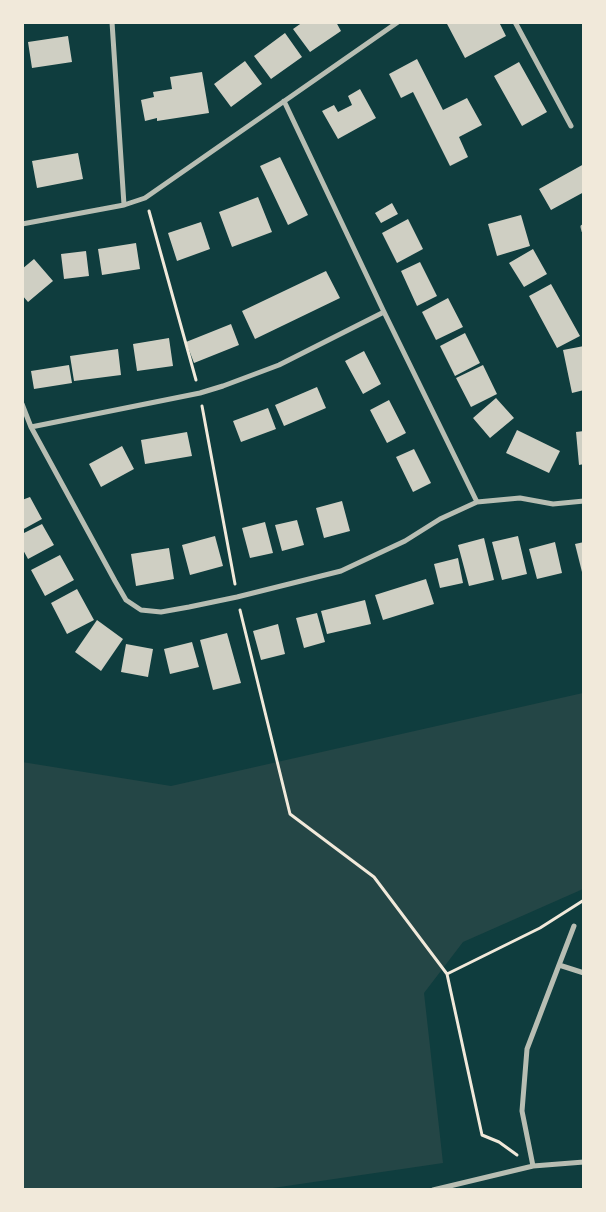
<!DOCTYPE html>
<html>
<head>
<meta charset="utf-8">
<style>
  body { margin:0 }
  #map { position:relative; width:606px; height:1212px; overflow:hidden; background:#0f3d3e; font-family:"Asap Condensed",sans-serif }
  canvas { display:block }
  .frame { position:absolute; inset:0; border:24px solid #f1e9da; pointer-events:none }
</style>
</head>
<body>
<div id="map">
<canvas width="606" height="1212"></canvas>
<div class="frame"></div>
</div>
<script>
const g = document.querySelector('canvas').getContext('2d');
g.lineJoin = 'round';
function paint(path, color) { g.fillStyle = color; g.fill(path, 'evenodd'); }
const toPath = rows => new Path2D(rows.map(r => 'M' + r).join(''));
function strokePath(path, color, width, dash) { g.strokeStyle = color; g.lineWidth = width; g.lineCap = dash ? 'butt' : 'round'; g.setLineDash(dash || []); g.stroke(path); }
paint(toPath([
  [583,693,583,889,463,942,424,993,443,1163,266,1189,23,1189,22,762,171,786]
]), '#244646');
paint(toPath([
  [303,22,336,22,341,31,310,52,293,29],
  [446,22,499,22,506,36,465,58],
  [285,33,302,57,271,79,254,56],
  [68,36,72,62,32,68,28,42],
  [417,59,443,110,467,98,482,125,459,137,468,157,450,166,413,92,401,98,389,74],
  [245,61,262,84,231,107,214,84],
  [519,62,547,112,522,126,494,76],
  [202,72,209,113,157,121,157,118,145,121,141,100,154,97,153,92,172,89,170,77],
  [360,89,376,118,338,139,322,111,334,105,338,112,352,105,348,96],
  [78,153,83,179,37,188,32,161],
  [280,157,308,215,288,225,260,166],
  [584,164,584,192,551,210,539,189],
  [258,197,272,232,232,247,219,212],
  [392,203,398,214,381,223,375,213],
  [521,215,530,246,497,256,488,224],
  [408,219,423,249,397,263,382,233],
  [201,222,210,249,177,261,168,233],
  [136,243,140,269,102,275,98,249],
  [533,249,547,274,524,287,509,263],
  [86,251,89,276,64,279,61,254],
  [34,259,53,281,28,302,22,295,22,269],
  [420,262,437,296,417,306,401,271],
  [326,271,340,298,255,339,242,311],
  [551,284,580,336,557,348,529,296],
  [448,298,463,327,436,340,422,312],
  [231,324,239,345,194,363,186,342],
  [465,333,480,363,455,376,440,346],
  [169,338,173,366,137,371,133,344],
  [584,346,584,390,572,393,563,350],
  [118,349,121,375,74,381,70,356],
  [364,351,381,384,363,394,345,361],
  [69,365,72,383,34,389,31,371],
  [483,365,497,394,471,407,456,378],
  [317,387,326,408,284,426,275,405],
  [496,398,514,418,490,438,473,418],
  [389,400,406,433,387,443,370,410],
  [268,408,276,429,241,442,233,421],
  [517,430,560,451,549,473,506,453],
  [584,431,584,464,579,465,576,432],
  [187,432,192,456,145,464,141,440],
  [122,446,134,469,101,487,89,464],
  [414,449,431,483,413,492,396,457],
  [30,497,42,519,22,530,22,500],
  [342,501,350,531,324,538,316,508],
  [297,520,304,545,282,551,275,525],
  [265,522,273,553,250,558,242,528],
  [42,524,54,545,28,559,22,548,22,534],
  [215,536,223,566,190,575,182,545],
  [518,536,527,574,502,580,492,542],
  [484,538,494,580,469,586,458,545],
  [555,542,562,573,537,579,529,549],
  [584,542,584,571,582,572,575,544],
  [169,548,174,579,136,586,131,554],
  [60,555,74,580,45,596,31,570],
  [458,558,463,583,440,588,434,564],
  [426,579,434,604,383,620,375,595],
  [77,589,94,620,67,634,51,603],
  [365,600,371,624,327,634,321,611],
  [317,613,325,642,304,648,296,618],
  [97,620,123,639,101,671,75,652],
  [278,624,285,654,261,660,253,631],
  [227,633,241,683,213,690,200,640],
  [192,642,199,667,170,674,164,649],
  [126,644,153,649,148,677,121,672]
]), '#cfcfc3');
strokePath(toPath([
  [149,211,196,380],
  [202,406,235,584],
  [240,610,290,814,374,877,447,974,482,1135,499,1142,517,1155],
  [447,974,540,928,584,900]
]), '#f1e9da', 3);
strokePath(toPath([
  [112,22,124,205],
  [515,22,571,126],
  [284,101,384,312,477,502,520,498,553,504,584,501],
  [22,224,124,205,145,198,398,22],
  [583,227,584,231],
  [22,404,31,427,115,581,126,600,141,610,161,612,189,607,237,597,341,571,405,541,440,519,477,502],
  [31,427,200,393,223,386,279,365,384,312],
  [559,965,574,926],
  [533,1166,522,1111,527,1049,559,965,584,973],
  [433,1190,533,1166,584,1162]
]), '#b8beb3', 5);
</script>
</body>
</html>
